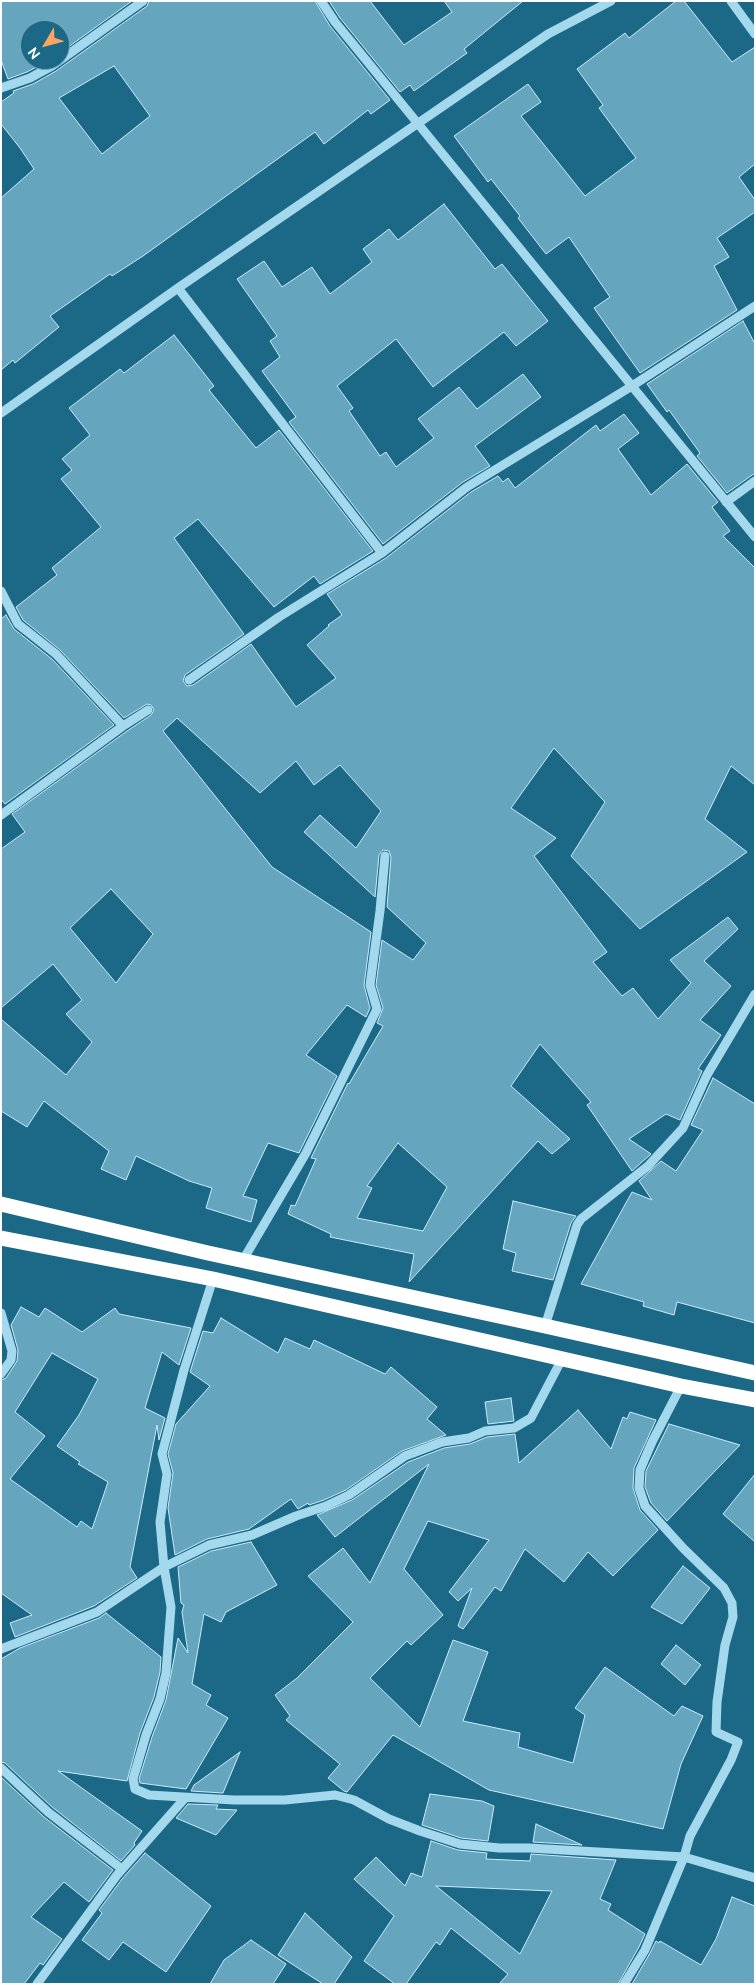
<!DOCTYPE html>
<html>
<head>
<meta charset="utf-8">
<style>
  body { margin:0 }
  #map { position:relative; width:756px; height:1985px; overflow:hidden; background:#1c6887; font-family:Ubuntu,sans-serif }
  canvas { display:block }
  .frame { position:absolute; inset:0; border:2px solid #fff; pointer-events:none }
  .north { position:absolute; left:20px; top:20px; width:50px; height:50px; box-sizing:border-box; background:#1c6887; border:1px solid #77a4b7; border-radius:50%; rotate:233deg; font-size:14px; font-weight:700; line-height:20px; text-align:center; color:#fff }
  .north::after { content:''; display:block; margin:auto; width:18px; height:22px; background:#fca561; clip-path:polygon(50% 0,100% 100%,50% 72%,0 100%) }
</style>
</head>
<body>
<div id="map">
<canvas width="756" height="1985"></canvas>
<div class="frame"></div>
<div class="north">N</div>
</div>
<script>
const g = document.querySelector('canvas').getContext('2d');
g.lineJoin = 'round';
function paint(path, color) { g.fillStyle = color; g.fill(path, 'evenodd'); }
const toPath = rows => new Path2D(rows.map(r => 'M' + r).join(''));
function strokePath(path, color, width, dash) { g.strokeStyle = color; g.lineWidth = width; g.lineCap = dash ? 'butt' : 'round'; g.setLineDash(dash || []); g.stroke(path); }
const building = toPath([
  [1,1,132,1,60,53,60,30,30,30,30,60,50,60,27,72,8,79,1,60,1,1],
  [149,1,315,1,330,26,390,100,371,114,368,110,324,144,315,132,143,256,112,276,110,274,50,316,59,327,15,363,13,360,1,370,1,198,34,169,20,148,1,124,1,102,14,93,13,91,33,84,56,71,147,6,149,1],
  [114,66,150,116,102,154,59,98,114,66],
  [329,1,370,1,404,45,452,12,444,1,523,1,464,49,467,53,414,91,410,85,400,92,340,18,329,1],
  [676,1,684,1,732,62,755,47,755,164,739,177,755,200,755,212,717,238,729,257,714,266,737,310,640,373,594,308,610,297,569,237,546,254,518,218,520,216,491,179,488,182,454,136,528,84,541,102,521,116,585,196,636,158,599,108,603,105,577,69,625,33,629,38,676,1],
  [444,204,495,269,502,264,548,321,516,346,504,332,433,387,396,339,337,386,353,408,349,411,380,456,386,452,396,467,434,438,418,419,459,387,477,409,523,374,541,397,475,446,490,466,463,482,383,544,289,422,296,417,262,371,280,357,270,341,277,336,237,279,264,261,282,287,312,267,330,294,372,262,363,249,389,229,398,240,444,204],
  [743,321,755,344,755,473,727,493,697,456,700,453,669,410,667,412,647,384,743,321],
  [174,335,214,386,209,390,256,448,279,430,373,551,320,584,314,576,274,607,198,519,174,538,244,634,185,675,183,681,187,686,193,685,251,644,296,707,336,678,307,645,329,626,328,625,342,615,327,594,386,558,471,492,498,476,503,482,508,478,515,488,596,425,600,431,624,414,639,433,618,449,651,495,687,464,718,502,712,507,730,531,723,536,755,568,755,785,731,766,705,819,747,852,640,929,571,856,605,802,554,748,511,808,556,838,534,856,607,952,593,962,622,996,633,988,658,1019,691,983,670,960,728,917,738,929,704,961,731,986,700,1020,721,1035,698,1069,702,1071,680,1120,666,1114,629,1139,651,1154,632,1171,587,1105,591,1102,540,1044,511,1086,570,1139,552,1154,538,1141,409,1282,414,1254,330,1237,331,1234,288,1214,291,1205,295,1206,316,1159,311,1158,348,1083,349,1084,383,1026,377,1023,383,1008,376,985,382,940,413,960,426,943,387,907,391,857,389,851,383,850,379,855,375,897,304,832,320,815,356,848,381,811,340,765,314,785,296,761,260,793,177,718,163,731,272,867,371,932,364,985,370,1008,366,1017,347,1005,306,1055,337,1076,299,1153,268,1143,243,1196,257,1200,251,1222,206,1208,212,1188,189,1181,136,1156,126,1180,101,1169,109,1151,44,1101,27,1127,1,1111,1,1019,66,1075,92,1042,66,1014,82,1000,53,964,1,1008,1,849,25,832,12,814,127,731,151,715,154,710,151,705,147,704,124,718,60,650,23,620,16,607,57,575,52,568,101,527,61,479,72,470,62,459,90,435,69,408,120,369,124,373,174,335],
  [111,889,153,934,116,983,70,928,111,889],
  [398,1143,447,1187,423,1231,357,1218,372,1188,367,1186,398,1143],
  [6,615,14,629,52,659,114,725,5,804,1,799,1,619,6,615],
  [713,1078,755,1104,755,1323,677,1302,674,1315,643,1306,644,1302,581,1284,632,1192,652,1200,639,1181,661,1161,676,1171,703,1130,691,1125,713,1078],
  [513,1201,576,1216,571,1223,553,1280,512,1271,516,1253,503,1249,513,1201],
  [21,1307,39,1317,45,1308,82,1332,115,1308,119,1314,191,1328,179,1365,162,1352,145,1408,165,1418,159,1440,157,1425,130,1567,137,1578,94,1606,15,1637,10,1623,32,1615,1,1593,1,1380,6,1378,17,1361,18,1350,11,1325,21,1307],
  [52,1353,98,1379,79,1415,57,1446,80,1462,78,1464,108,1482,92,1529,81,1521,77,1527,10,1479,45,1436,15,1412,52,1353],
  [221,1318,278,1353,285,1338,310,1349,314,1340,385,1374,391,1367,437,1407,427,1419,446,1435,402,1451,346,1490,324,1500,309,1505,308,1503,298,1509,291,1499,249,1529,207,1539,175,1555,168,1508,173,1473,168,1454,176,1424,210,1386,190,1372,203,1331,213,1333,221,1318],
  [511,1398,514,1421,488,1424,485,1402,511,1398],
  [578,1410,611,1449,623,1417,627,1419,630,1412,656,1420,634,1468,633,1488,640,1510,658,1530,613,1576,588,1552,564,1582,525,1549,501,1591,495,1587,463,1629,458,1626,472,1588,458,1601,449,1592,489,1540,428,1521,404,1569,443,1615,411,1645,407,1641,370,1678,420,1727,453,1640,488,1652,463,1721,520,1733,518,1747,573,1763,585,1715,575,1708,605,1667,674,1716,682,1706,703,1716,681,1764,663,1829,489,1790,393,1735,347,1792,344,1791,328,1778,340,1764,286,1720,290,1716,275,1695,297,1678,353,1622,308,1576,343,1548,370,1583,429,1464,335,1537,317,1515,352,1500,408,1462,444,1448,470,1444,487,1437,515,1434,519,1463,578,1410],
  [669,1424,740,1445,667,1521,651,1503,645,1487,646,1471,669,1424],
  [755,1474,755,1542,723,1514,755,1474],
  [251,1542,277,1585,226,1612,221,1622,204,1614,192,1684,211,1695,206,1705,228,1718,186,1789,140,1783,139,1779,152,1737,166,1700,178,1638,188,1653,182,1612,184,1605,181,1603,178,1567,211,1551,251,1542],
  [683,1566,710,1588,682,1624,651,1607,683,1566],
  [106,1613,161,1657,160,1672,154,1697,140,1733,127,1781,58,1771,142,1831,134,1843,135,1845,121,1861,52,1807,5,1763,1,1762,1,1659,20,1648,99,1618,106,1613],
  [676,1645,701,1665,685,1685,661,1664,676,1645],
  [240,1752,223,1793,191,1791,194,1785,240,1752],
  [1,1777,44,1817,113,1870,89,1902,64,1882,31,1917,62,1939,43,1965,40,1963,24,1984,1,1984,1,1777],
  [430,1794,482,1801,494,1806,488,1841,461,1838,422,1825,430,1794],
  [188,1804,218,1805,216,1809,237,1810,216,1835,176,1818,188,1804],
  [536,1824,582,1845,533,1842,536,1824],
  [431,1841,458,1850,487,1853,486,1859,530,1861,531,1854,616,1860,600,1899,611,1904,608,1910,645,1934,639,1947,618,1984,499,1984,508,1974,451,1928,440,1945,436,1942,406,1984,395,1984,364,1961,394,1916,354,1879,376,1857,405,1886,411,1873,422,1877,431,1841],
  [436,1886,552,1891,520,1954,436,1886],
  [145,1853,211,1906,166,1972,123,1942,109,1960,82,1940,102,1913,99,1910,122,1879,145,1853],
  [732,1897,755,1906,755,1984,632,1984,650,1953,656,1941,659,1943,660,1941,701,1965,716,1939,732,1897],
  [305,1913,352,1957,334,1984,323,1984,278,1955,305,1913],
  [251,1940,286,1964,273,1984,210,1984,224,1960,251,1940]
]);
paint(building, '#66a5be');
strokePath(building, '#c9ebf9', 1);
strokePath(toPath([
  [321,1,335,22,755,537],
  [731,1,755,34],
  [1,88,30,78,52,66,143,1],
  [178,288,382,553],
  [1,413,178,288,548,34,611,1],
  [726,502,755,481],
  [1,591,18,624,56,654,123,726],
  [189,680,279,617,382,553,467,487,632,386,755,306],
  [1,815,123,726,148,710],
  [243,1260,306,1153,377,1009,370,985,380,911,385,856],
  [213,1279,184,1370,162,1454,167,1474,160,1522,164,1567,171,1607,166,1673,160,1699,146,1735,133,1779,135,1789,149,1795,234,1800,285,1800,335,1795,354,1800,389,1819,420,1831,460,1844,499,1848,529,1848,684,1857,645,1950,624,1984],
  [1,1313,12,1351,11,1360,1,1374],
  [545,1326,577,1225,581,1219,648,1166,683,1128,707,1075,755,994],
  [681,1386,652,1442,640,1470,639,1488,645,1506,683,1548,724,1588,732,1603,733,1617,725,1645,717,1702,716,1732,738,1742,731,1760,690,1836,684,1857,755,1878],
  [1,1649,97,1612,164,1567,209,1545,252,1535,296,1516,326,1506,349,1495,405,1456,442,1442,469,1438,485,1431,514,1428,531,1418,562,1359],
  [1,1768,48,1812,122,1869],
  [37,1984,117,1875,185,1798]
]), '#a4d8ec', 9);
strokePath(toPath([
  [1,1204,208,1253,545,1326,755,1373],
  [1,1238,213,1279,681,1386,755,1400]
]), '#fff', 15);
</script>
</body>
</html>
